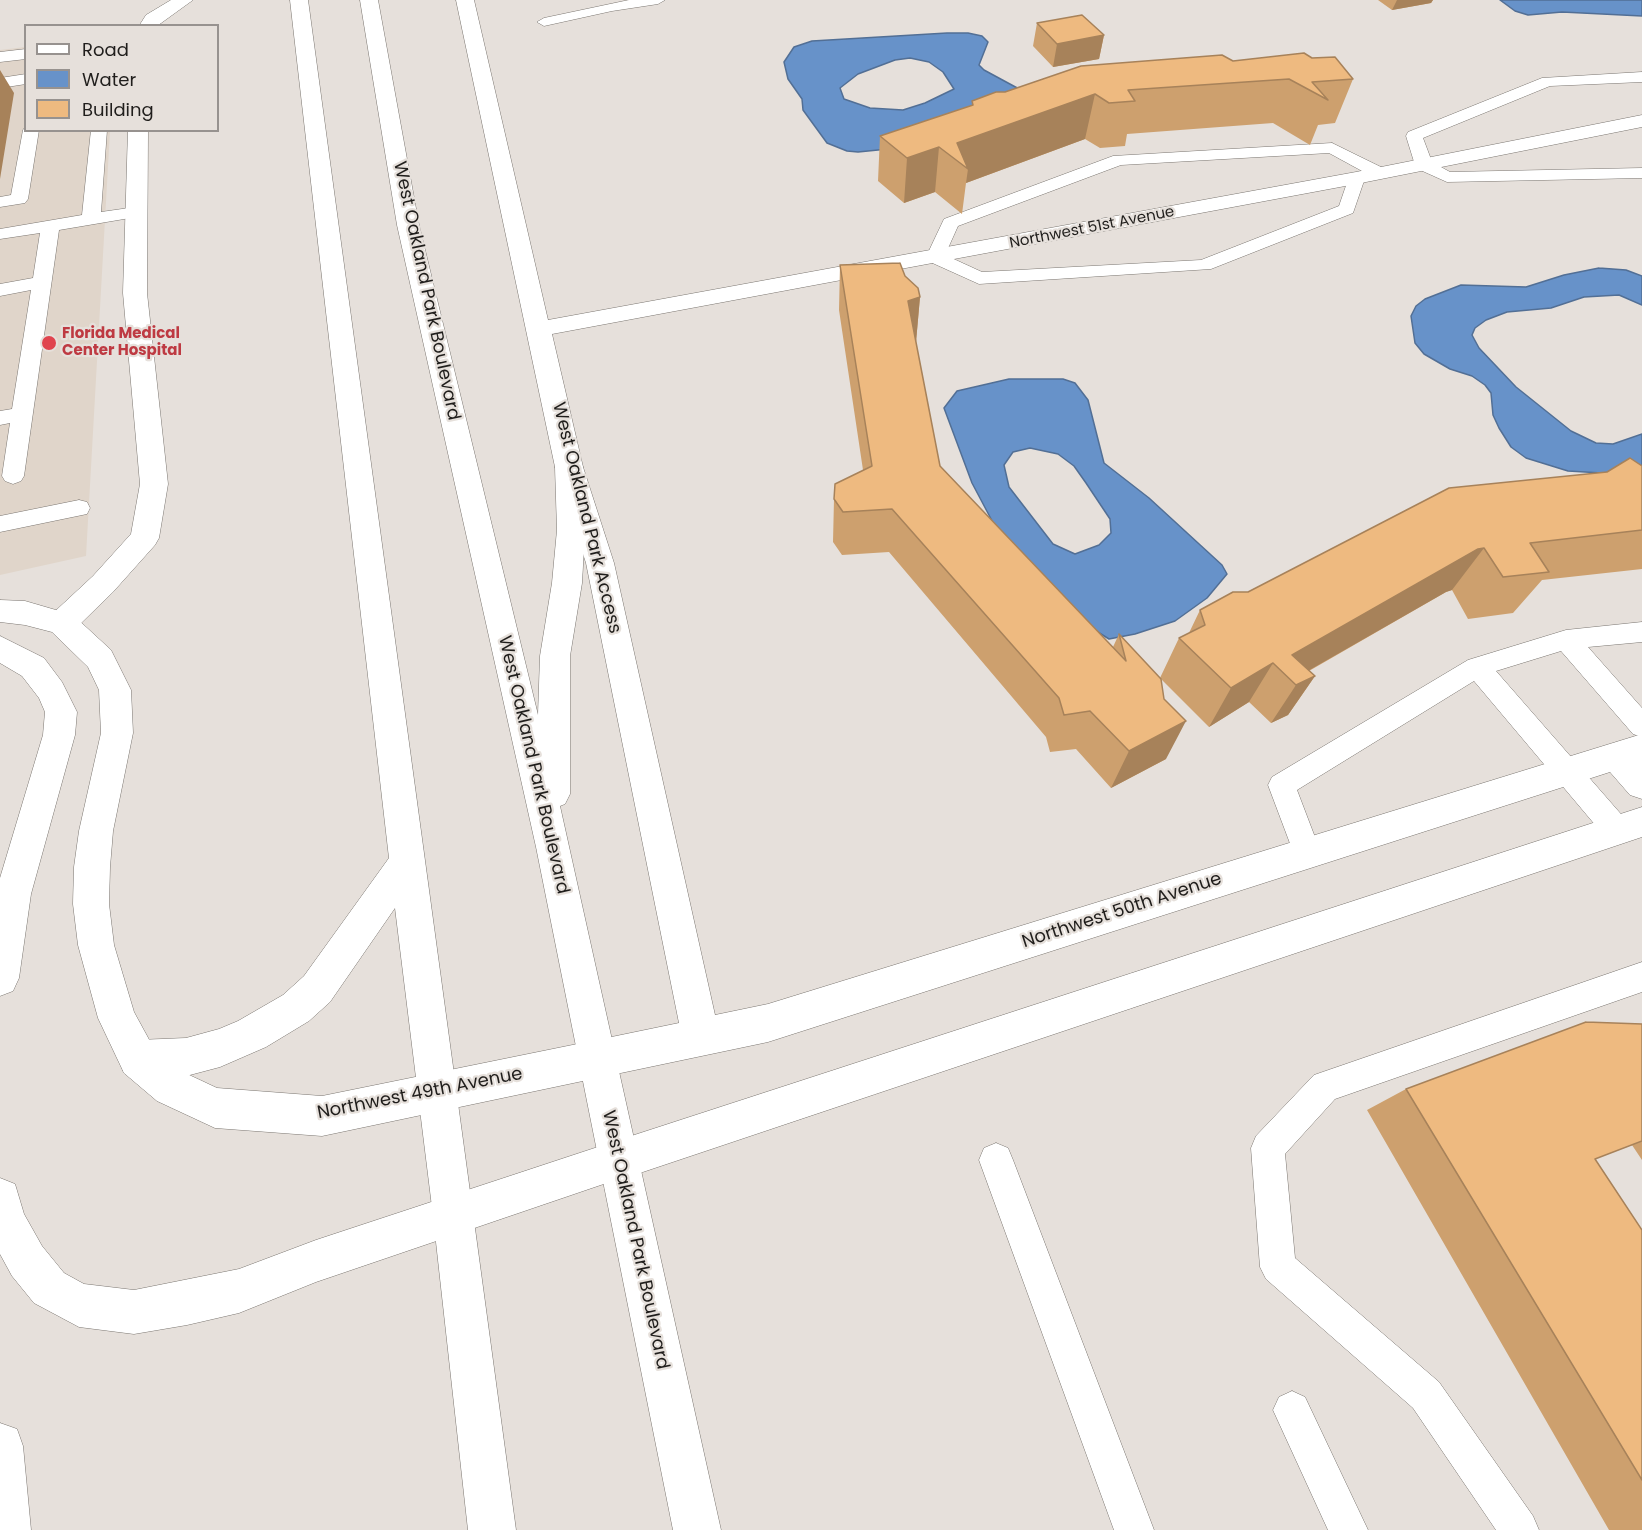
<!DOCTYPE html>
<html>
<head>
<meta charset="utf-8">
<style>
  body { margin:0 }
  #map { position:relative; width:1642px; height:1530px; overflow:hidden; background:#e6e0db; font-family:Poppins,sans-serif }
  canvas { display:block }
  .legend { position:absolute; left:24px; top:24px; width:195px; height:108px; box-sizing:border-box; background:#e6e0db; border:2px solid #97928f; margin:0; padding:8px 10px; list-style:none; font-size:18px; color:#201e1c }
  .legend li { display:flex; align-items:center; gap:12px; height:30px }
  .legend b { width:30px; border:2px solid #97928f }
</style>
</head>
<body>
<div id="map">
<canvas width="1642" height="1530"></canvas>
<ul class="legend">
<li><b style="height:8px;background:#fff"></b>Road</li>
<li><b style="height:16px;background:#6792c9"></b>Water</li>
<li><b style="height:16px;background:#eeba80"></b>Building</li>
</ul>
</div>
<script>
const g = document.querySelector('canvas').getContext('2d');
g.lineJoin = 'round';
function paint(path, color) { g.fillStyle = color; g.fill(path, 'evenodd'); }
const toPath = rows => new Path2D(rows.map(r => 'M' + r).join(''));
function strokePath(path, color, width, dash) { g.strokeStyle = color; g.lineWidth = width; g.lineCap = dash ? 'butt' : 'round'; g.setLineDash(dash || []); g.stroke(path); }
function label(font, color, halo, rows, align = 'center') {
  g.font = font + ' Poppins,sans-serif'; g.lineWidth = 4.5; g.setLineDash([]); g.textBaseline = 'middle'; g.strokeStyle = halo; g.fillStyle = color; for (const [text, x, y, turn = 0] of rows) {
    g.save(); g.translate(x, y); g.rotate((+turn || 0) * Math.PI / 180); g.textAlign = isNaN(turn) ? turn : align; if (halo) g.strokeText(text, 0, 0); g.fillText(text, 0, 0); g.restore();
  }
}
paint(toPath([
  [25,47,26,130,110,131,86,556,0,575,0,50]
]), '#e0d5ca');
const water = toPath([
  [1500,0,1642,0,1642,16,1562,12,1528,15,1515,11,1500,0],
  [947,33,968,33,982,36,988,42,979,65,984,70,1021,90,898,148,858,152,847,151,827,143,803,110,802,99,788,79,784,62,794,47,812,41,947,33],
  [910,58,929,62,943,72,954,89,925,103,903,110,870,108,844,99,840,88,858,74,895,60,910,58],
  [1599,268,1626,270,1642,276,1642,305,1619,295,1584,297,1551,308,1507,312,1486,320,1475,328,1472,335,1479,348,1516,387,1571,431,1596,443,1613,444,1642,434,1642,468,1602,473,1568,471,1526,458,1511,447,1499,428,1493,415,1491,393,1485,385,1472,376,1450,369,1424,354,1415,343,1411,316,1416,306,1425,299,1461,285,1526,287,1564,275,1599,268],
  [1009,379,1063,379,1075,383,1088,400,1104,463,1149,498,1222,565,1227,574,1207,598,1175,621,1135,634,1109,639,1066,612,999,534,972,483,944,408,957,391,1009,379],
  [1030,448,1058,454,1074,466,1086,483,1110,519,1111,533,1099,545,1075,554,1053,544,1009,487,1004,465,1013,452,1030,448]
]);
paint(water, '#6792c9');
strokePath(water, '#526f95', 1.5);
const lane = toPath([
  [629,0,665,0,658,4,612,11,544,26,537,22,544,18,629,0],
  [26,49,26,59,0,62,0,52,26,49],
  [1642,72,1642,82,1550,86,1423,138,1432,162,1450,172,1642,168,1642,178,1447,182,1418,169,1415,165,1406,136,1408,132,1542,78,1642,72],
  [26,74,26,84,0,88,0,78,26,74],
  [26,126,26,130,39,130,28,199,25,203,0,207,0,197,11,195,23,130,26,126],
  [91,130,107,130,101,212,136,207,142,208,145,212,142,216,136,217,59,230,24,476,21,481,13,484,5,481,2,476,10,423,0,425,0,411,12,409,31,290,0,296,0,284,33,278,40,233,0,239,0,229,82,215,91,130],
  [1332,143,1385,169,1388,173,1385,177,1373,177,1329,153,1121,165,958,226,945,255,982,272,1201,260,1339,206,1350,174,1356,173,1362,174,1365,178,1353,213,1211,269,979,284,928,261,926,257,944,219,1113,156,1332,143],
  [79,500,87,502,90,508,87,514,0,532,0,516,79,500],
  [1642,622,1642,642,1588,647,1642,708,1642,737,1633,734,1561,651,1496,671,1627,821,1631,830,1627,839,1617,842,1607,839,1474,681,1297,790,1321,853,1317,862,1307,866,1297,862,1268,785,1272,777,1468,660,1566,630,1642,622],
  [1642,962,1642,992,1335,1099,1285,1154,1295,1258,1439,1382,1533,1516,1539,1530,1496,1530,1413,1408,1266,1279,1260,1267,1251,1148,1256,1136,1314,1075,1642,962],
  [996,1143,1008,1148,1013,1160,1154,1530,1114,1530,979,1160,984,1148,996,1143],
  [1292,1391,1305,1397,1368,1530,1328,1530,1273,1410,1279,1397,1292,1391]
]);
const street = toPath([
  [171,0,193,0,157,26,139,26,146,15,171,0],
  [456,0,474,0,548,320,1356,172,1642,115,1642,127,1356,184,552,334,583,467,614,563,715,1015,768,1004,1642,734,1642,799,1630,795,1610,772,768,1042,597,1078,583,1073,578,1059,583,1045,597,1040,679,1023,586,563,555,467,456,0],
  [128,130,148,130,147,293,168,484,159,538,155,545,113,592,73,631,62,635,51,631,47,623,51,615,93,576,131,534,140,484,123,293,128,130],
  [1642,807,1642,837,619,1180,605,1174,599,1160,605,1146,619,1140,1642,807]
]);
const secondary = toPath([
  [0,600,25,601,73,615,111,650,131,690,133,733,113,831,110,867,109,904,114,945,134,1012,152,1045,185,1073,217,1088,322,1096,597,1040,611,1045,616,1059,611,1073,597,1078,322,1136,215,1128,157,1101,124,1073,98,1018,78,945,73,904,74,867,79,831,101,733,99,690,88,667,52,632,25,625,0,622,0,600],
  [0,636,44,658,62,682,77,712,75,735,31,894,19,978,13,991,0,996,0,878,43,735,45,712,39,698,22,676,0,663,0,636],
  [619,1140,633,1146,639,1160,633,1174,316,1282,239,1313,187,1325,134,1334,79,1327,34,1303,12,1276,0,1254,0,1178,15,1184,24,1214,42,1246,64,1273,84,1284,134,1290,239,1269,316,1240,619,1140],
  [0,1423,17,1429,23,1446,31,1530,0,1530,0,1423]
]);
const primary = toPath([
  [290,0,308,0,516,1530,468,1530,433,1215,395,908,330,1002,309,1021,266,1047,220,1067,186,1076,138,1078,124,1073,119,1059,124,1045,138,1040,186,1038,219,1029,238,1021,283,995,304,976,389,858,290,0],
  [360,0,378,0,419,225,538,715,540,656,552,583,557,530,555,467,559,460,569,458,579,460,583,467,585,530,582,583,570,656,570,794,565,804,560,806,721,1530,673,1530,536,847,397,225,360,0]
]);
strokePath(lane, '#7b7671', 1);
strokePath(street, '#7b7671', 1);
strokePath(secondary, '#7b7671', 1);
strokePath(primary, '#7b7671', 1);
paint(lane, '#fff');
paint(street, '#fff');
paint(secondary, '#fff');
paint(primary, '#fff');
paint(toPath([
  [1378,0,1433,0,1431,3,1392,10],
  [1037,23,1104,35,1099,59,1053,67,1033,46],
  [1312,58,1353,79,1335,123,1318,125,1310,145,1273,123,1127,134,1125,146,1100,148,1085,139,966,183,962,214,935,192,904,203,878,181,880,136,972,105,972,101,1005,92,1233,61],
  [840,265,920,297,916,342,940,466,1113,647,1119,634,1166,759,1111,788,1076,749,1050,752,1046,737,889,552,842,555,833,542,834,499,863,470,839,310],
  [1642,466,1642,569,1542,580,1513,613,1468,619,1452,590,1446,592,1309,671,1315,676,1288,715,1271,723,1249,702,1209,727,1160,678,1179,638,1189,633,1200,610,1248,592,1607,472],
  [1642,1024,1642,1160,1632,1145,1595,1159,1642,1230,1642,1530,1609,1530,1367,1110,1406,1089]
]), '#cda06e');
paint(toPath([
  [1397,0,1433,0,1431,3,1392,10],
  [1104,35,1099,59,1053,67,1057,44],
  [0,70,14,93,0,179],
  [1095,94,1085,139,966,183,968,169,957,143],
  [939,147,935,192,904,203,907,158],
  [920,297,916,342,908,301],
  [1484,548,1452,590,1446,592,1292,680,1292,655,1478,549],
  [1273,663,1249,702,1209,727,1231,688],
  [1315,676,1288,715,1271,723,1296,685],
  [1186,721,1166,759,1111,788,1129,751]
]), '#a7825a');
const building = toPath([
  [1082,15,1104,35,1057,44,1037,23,1082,15],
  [1304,53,1312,58,1335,57,1353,79,1312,82,1328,100,1289,79,1128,90,1135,101,1109,103,1095,94,957,143,968,169,939,147,907,158,880,136,973,105,972,101,996,92,1005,92,1081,66,1222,55,1233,61,1304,53],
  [900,263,905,276,918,288,920,297,908,301,940,466,1126,661,1119,634,1161,679,1164,699,1186,721,1129,751,1090,711,1064,715,1059,698,892,509,843,512,834,499,835,484,872,466,840,265,900,263],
  [1630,458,1642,466,1642,530,1530,543,1549,572,1503,577,1484,548,1478,549,1292,655,1315,676,1296,685,1273,663,1231,688,1179,638,1205,625,1200,610,1233,592,1248,592,1449,488,1607,472,1630,458],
  [1586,1022,1642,1024,1642,1141,1595,1159,1642,1230,1642,1480,1406,1089,1586,1022]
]);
paint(building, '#eeba80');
strokePath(building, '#a7825a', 1.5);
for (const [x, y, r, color] of [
  [49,343,8,"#e0444e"]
]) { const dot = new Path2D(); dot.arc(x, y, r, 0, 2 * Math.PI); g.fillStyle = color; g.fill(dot); strokePath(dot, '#e6e0db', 2); }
label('15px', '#201e1c', '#e6e0db', [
  ["Northwest 51st Avenue",1092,228,-11]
]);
label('bold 15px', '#be3a42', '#e6e0db', [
  ["Florida Medical",62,334],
  ["Center Hospital",62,351]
], 'left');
label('18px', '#201e1c', '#e6e0db', [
  ["West Oakland Park Boulevard",426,291,78],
  ["West Oakland Park Access",586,518,76],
  ["West Oakland Park Boulevard",533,765,77],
  ["Northwest 50th Avenue",1122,911,-18],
  ["Northwest 49th Avenue",420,1094,-11],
  ["West Oakland Park Boulevard",635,1240,78]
]);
</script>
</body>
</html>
